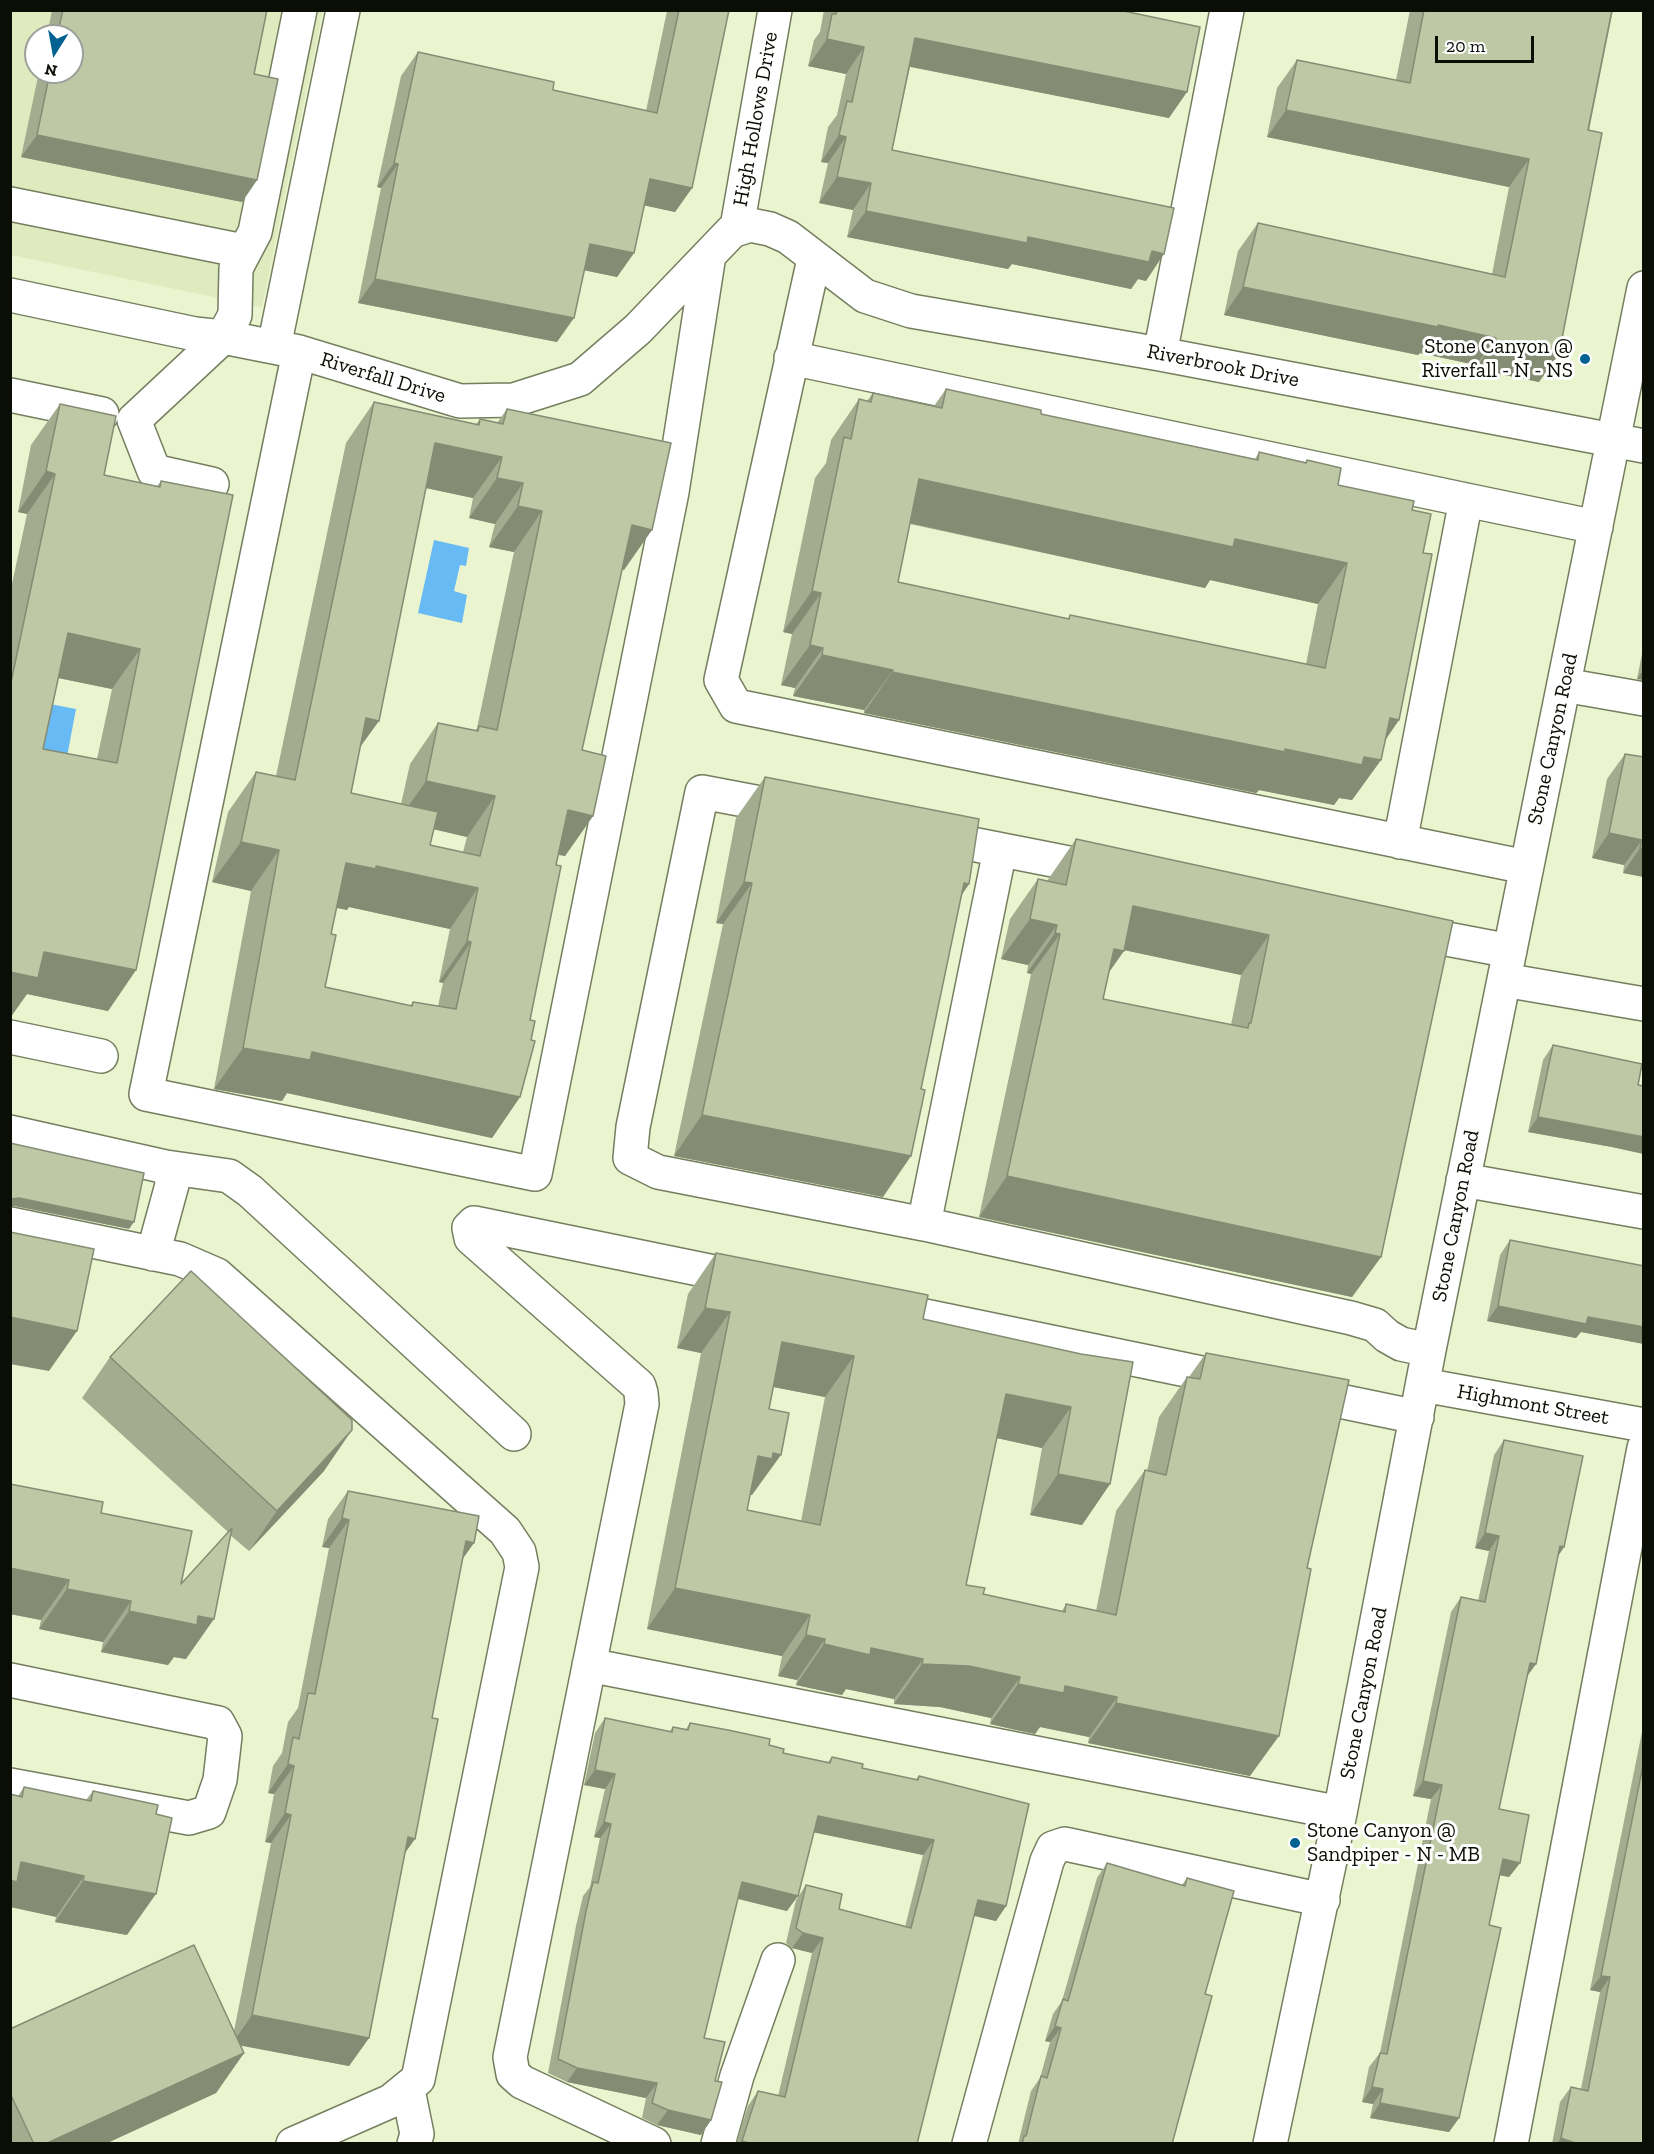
<!DOCTYPE html>
<html>
<head>
<meta charset="utf-8">
<style>
  body { margin:0 }
  #map { position:relative; width:1654px; height:2154px; overflow:hidden; background:#eaf5d0; font-family:"Zilla Slab",serif }
  canvas { display:block }
  .frame { position:absolute; inset:0; border:12px solid #0b0e04; pointer-events:none }
  .north { position:absolute; left:24px; top:24px; width:60px; height:60px; box-sizing:border-box; background:#fff; border:2px solid #9d9f9b; border-radius:50%; rotate:191deg; font-size:16px; font-weight:700; line-height:24px; text-align:center; color:#0b0e04 }
  .north::after { content:''; display:block; margin:auto; width:21px; height:27px; background:#016191; clip-path:polygon(50% 0,100% 100%,50% 72%,0 100%) }
  .scale { position:absolute; left:1435px; top:36px; width:99px; height:27px; box-sizing:border-box; border:3px solid #0b0e04; border-top:0; padding-left:8px; font-size:18px; line-height:21px; white-space:nowrap; color:#0b0e04; -webkit-text-stroke:4px #fff; paint-order:stroke }
</style>
</head>
<body>
<div id="map">
<canvas width="1654" height="2154"></canvas>
<div class="frame"></div>
<div class="north">N</div>
<div class="scale">20 m</div>
</div>
<script>
const g = document.querySelector('canvas').getContext('2d');
g.lineJoin = 'round';
function paint(path, color) { g.fillStyle = color; g.fill(path, 'evenodd'); }
const toPath = rows => new Path2D(rows.map(r => 'M' + r).join(''));
function strokePath(path, color, width, dash) { g.strokeStyle = color; g.lineWidth = width; g.lineCap = dash ? 'butt' : 'round'; g.setLineDash(dash || []); g.stroke(path); }
function label(font, color, halo, rows, align = 'center') {
  g.font = font + ' "Zilla Slab",serif'; g.lineWidth = 6; g.setLineDash([]); g.textBaseline = 'middle'; g.strokeStyle = halo; g.fillStyle = color; for (const [text, x, y, turn = 0] of rows) {
    g.save(); g.translate(x, y); g.rotate((+turn || 0) * Math.PI / 180); g.textAlign = isNaN(turn) ? turn : align; if (halo) g.strokeText(text, 0, 0); g.fillText(text, 0, 0); g.restore();
  }
}
paint(toPath([
  [11,11,323,11,262,307,11,255],
  [36,36,72,36,72,72,36,72]
]), '#dfebbf');
paint(toPath([
  [434,540,469,548,466,566,460,565,454,591,467,595,462,623,418,613],
  [50,704,76,709,66,762,39,757]
]), '#67baf3');
const minor = toPath([
  [10,204,243,251],
  [737,227,775,10],
  [814,259,721,680,736,706,1526,867],
  [10,295,195,334,223,337,299,352,460,401,514,400,580,379,638,329,732,231,750,225,770,229,788,237,865,296,911,311,1160,354,1644,446],
  [274,347,343,10],
  [299,352,146,1094,535,1174,672,492,709,255],
  [1160,354,1227,10],
  [791,358,1466,500],
  [10,395,102,414],
  [134,420,223,337,235,315,236,268,255,232,300,10],
  [134,420,154,471,212,484],
  [1564,685,1644,699],
  [792,809,702,792,633,1127,630,1158,658,1172,924,1224,1351,1318,1375,1325,1387,1336,1401,1344,1429,1350],
  [931,836,1104,870],
  [1400,842,1466,500,1596,527],
  [1405,931,1510,951],
  [1504,980,1644,1004],
  [10,1037,101,1056],
  [10,1132,166,1167,229,1176,250,1191,514,1434],
  [1463,1180,1644,1212],
  [10,1224,180,1259,217,1275,505,1531,519,1552,522,1567,418,2079,391,2101,293,2144],
  [924,1224,1000,850],
  [153,1254,173,1181,166,1167],
  [881,1307,1235,1380],
  [1423,1385,1644,1425],
  [1301,1393,1417,1417],
  [589,1665,1340,1813],
  [10,1680,218,1723,225,1736,220,1780,209,1812,189,1818,10,1785],
  [408,2090,417,2134,414,2144],
  [654,2144,522,2082,513,2074,510,2057,642,1404,641,1393,639,1386,471,1238,469,1228,474,1223,748,1279],
  [718,2144,737,2076,778,1960],
  [969,2144,1047,1861,1053,1848,1065,1844,1323,1900],
  [1270,2144,1340,1813,1429,1350,1644,288],
  [1511,2144,1644,1448]
]);
strokePath(minor, '#757e5e', 36);
strokePath(minor, '#fff', 33);
paint(toPath([
  [52,10,267,10,254,74,257,180,242,202,21,157,39,72,72,72,72,36,47,36],
  [663,10,729,10,692,188,675,212,644,205,634,253,617,277,584,270,557,342,358,303,381,188,377,187,401,76,418,52,553,90,646,111,667,11],
  [824,10,1119,10,1169,118,910,67,892,150,1146,281,1138,279,1131,289,1012,264,1008,269,847,237,853,210,819,203,828,163,821,162,828,127,837,115,846,74,808,66,814,40,820,32],
  [1410,10,1613,10,1539,382,1475,369,1476,365,1420,353,1418,355,1224,315,1238,251,1258,223,1492,274,1509,187,1267,137,1277,88,1297,60,1396,80],
  [946,389,1041,414,1255,459,1259,452,1305,462,1307,460,1338,485,1412,510,1423,553,1399,720,1385,741,1381,760,1352,800,1339,798,1334,805,1259,790,1256,793,864,713,864,710,793,696,795,688,781,685,792,634,783,632,815,478,826,463,831,440,859,399,867,401,873,393,934,406],
  [910,524,1205,588,1210,580,1318,604,1306,664,1070,615,1068,619,898,582],
  [374,402,476,424,480,419,497,423,507,409,624,570,622,570,582,750,593,816,565,856,558,855,530,1020,531,1040,520,1097,492,1138,287,1093,282,1101,214,1089,251,891,212,882,228,812,256,772,276,776,346,443],
  [426,488,473,498,469,518,495,524,489,547,514,552,477,728,475,731,438,723,410,764,401,804,351,793,360,747],
  [434,829,467,837,463,852,430,845],
  [349,907,450,929,439,982,443,983,438,1006,413,1002,410,1006,325,987,331,934,336,908,347,910],
  [60,404,104,475,157,486,161,481,136,970,108,1011,27,994,10,1018,10,593,27,514,18,512,31,445],
  [58,678,112,689,97,759,43,749],
  [1644,644,1644,680,1637,679],
  [1625,754,1644,757,1644,877,1623,873,1624,865,1592,858,1607,779],
  [765,777,969,884,961,896,883,1197,674,1156,723,924,716,923,736,818],
  [1076,839,1453,921,1381,1257,1352,1297,979,1217,1031,974,1027,973,1028,965,1001,959,1010,919,1038,879,1047,881],
  [1124,950,1241,975,1231,1025,1103,999,1109,972],
  [1553,1045,1638,1085,1644,1086,1644,1154,1612,1147,1528,1132,1543,1060],
  [1510,1240,1644,1266,1644,1344,1581,1332,1576,1338,1487,1321,1500,1255],
  [716,1253,923,1319,1081,1354,1110,1484,1082,1525,1030,1515,1042,1448,997,1438,966,1585,983,1594,1062,1611,1066,1604,1096,1611,1116,1511,1145,1470,1147,1471,1159,1417,1187,1377,1189,1377,1206,1353,1250,1776,1088,1743,1089,1737,1040,1727,1035,1734,1015,1730,990,1724,991,1718,940,1707,894,1704,894,1699,846,1689,842,1695,796,1685,797,1680,778,1676,782,1656,647,1629,701,1353,677,1348,688,1294],
  [773,1387,825,1397,801,1521,747,1510,750,1495,752,1495],
  [110,1357,324,1471,249,1551,230,1535,186,1659,174,1657,168,1665,101,1652,103,1642,39,1629,41,1620,10,1614,10,1484,101,1513,181,1584,228,1532,82,1398],
  [1504,1440,1564,1547,1558,1556,1536,1664,1527,1676,1499,1809,1520,1863,1509,1877,1500,1875,1489,1925,1459,2118,1449,2132,1370,2118,1373,2104,1362,2102,1369,2067,1380,2053,1431,1799,1413,1796,1451,1612,1461,1597,1478,1601,1489,1551,1475,1548,1494,1455],
  [348,1491,463,1558,369,2038,349,2066,241,2045,244,2053,216,2093,105,2144,10,2144,10,2029,234,2031,271,1843,265,1842,274,1794,268,1793,273,1766,282,1753,288,1722,298,1708,329,1548,322,1547,328,1519],
  [605,1718,669,1732,673,1727,686,1729,690,1723,769,1745,783,1753,828,1762,832,1757,862,1768,915,1780,919,1776,1006,1906,996,1921,974,1916,917,2144,736,2144,748,2106,758,2091,778,2096,812,1953,792,1948,786,1943,796,1900,806,1885,839,1909,905,1927,923,1855,814,1832,787,1911,738,1899,704,2038,715,2081,711,2120,701,2135,657,2125,642,2118,646,2098,567,2082,548,2073,576,1926,583,1896,590,1887,600,1838,594,1837,605,1789,584,1785,595,1733],
  [1644,1722,1644,2144,1552,2144,1560,2102,1571,2087,1581,2089,1600,1992,1590,1990],
  [24,1787,86,1800,93,1791,127,1935,55,1922,56,1917,18,1796],
  [1107,1863,1182,1885,1187,1878,1205,1994,1172,2144,1018,2144,1031,2091,1040,2078,1050,2042,1045,2041,1053,2014,1062,2001,1097,1878]
]), '#a3ac8e');
paint(toPath([
  [915,38,1187,92,1169,118,897,64],
  [827,39,864,47,846,74,808,66],
  [1286,110,1529,159,1509,187,1267,137],
  [37,135,257,180,242,202,21,157],
  [839,135,846,137,828,163,821,162],
  [394,163,398,164,381,188,377,187],
  [837,177,871,183,853,210,819,203],
  [650,179,692,188,675,212,633,203],
  [866,211,1028,237,1152,251,1164,254,1146,281,1138,279,1131,289,1012,264,1008,269,847,237],
  [590,244,634,253,617,277,573,268],
  [375,279,574,318,557,342,358,303],
  [1243,287,1438,325,1496,338,1476,365,1420,353,1418,355,1224,315],
  [1495,341,1559,354,1539,382,1475,369],
  [435,443,502,457,473,498,407,484],
  [46,471,55,474,27,514,18,512],
  [497,478,523,483,495,524,469,518],
  [919,479,1235,539,1347,563,1318,604,1210,580,1205,588,891,519],
  [518,506,542,511,514,552,489,547],
  [632,525,652,530,624,570,603,566],
  [812,591,821,593,792,634,783,632],
  [68,633,140,649,112,689,39,674],
  [810,645,823,648,795,688,781,685],
  [822,655,893,670,864,710,793,696],
  [1644,669,1644,680,1637,679],
  [892,672,1285,749,1390,718,1399,720,1372,758,1381,760,1352,800,1339,798,1334,805,1259,790,1256,793,864,713],
  [366,718,379,721,350,761],
  [426,781,495,796,467,837,398,821],
  [568,810,593,816,565,856,539,850],
  [1609,833,1642,840,1624,865,1592,858],
  [241,842,279,850,251,891,212,882],
  [1640,848,1644,848,1644,877,1623,873],
  [346,863,376,866,478,888,450,929,349,907,347,910,318,903],
  [744,882,752,883,723,924,716,923],
  [964,883,969,884,941,925],
  [1133,906,1269,935,1241,975,1105,946],
  [1030,919,1057,925,1028,965,1001,959],
  [1055,933,1060,934,1031,974,1027,973],
  [467,941,471,942,443,983,439,982],
  [1114,949,1124,951,1095,992],
  [44,952,136,970,108,1011,27,994,10,1018,10,972],
  [243,1048,312,1052,520,1097,492,1138,287,1093,282,1101,214,1089],
  [702,1115,911,1156,883,1197,674,1156],
  [1538,1117,1644,1137,1644,1154,1612,1147,1528,1132],
  [1007,1176,1381,1257,1352,1297,979,1217],
  [19,1198,134,1222,129,1229,14,1206,10,1206,10,1199],
  [1498,1306,1588,1317,1644,1327,1644,1344,1581,1332,1576,1338,1487,1321],
  [705,1308,730,1312,701,1353,677,1348],
  [10,1317,77,1331,49,1371,10,1364],
  [782,1342,854,1356,825,1397,753,1383],
  [1006,1394,1071,1407,1042,1448,978,1434],
  [352,1430,324,1471,249,1551,277,1511],
  [773,1453,781,1455,752,1495,748,1494,758,1456],
  [1058,1474,1110,1484,1082,1525,1030,1515],
  [342,1518,349,1520,329,1548,322,1547],
  [1485,1533,1499,1536,1489,1551,1475,1548],
  [466,1541,474,1543,454,1571],
  [1560,1546,1564,1547,1554,1562],
  [10,1568,69,1580,41,1620,10,1614],
  [675,1588,810,1615,782,1656,647,1629],
  [67,1589,131,1601,103,1642,39,1629],
  [129,1611,198,1616,214,1619,186,1659,174,1657,168,1665,101,1652],
  [806,1635,825,1639,797,1680,778,1676],
  [824,1644,871,1648,923,1659,894,1699,846,1689,842,1695,796,1685],
  [1530,1663,1536,1664,1525,1679],
  [922,1664,969,1666,1020,1677,991,1718,940,1707,894,1704],
  [1018,1684,1065,1686,1117,1697,1089,1737,1040,1727,1035,1734,990,1724],
  [1116,1703,1279,1736,1250,1776,1088,1743],
  [288,1764,294,1766,274,1794,268,1793],
  [595,1770,615,1774,605,1789,584,1785],
  [1423,1781,1442,1785,1431,1799,1413,1796],
  [285,1813,291,1815,271,1843,265,1842],
  [818,1816,934,1840,923,1855,807,1831],
  [604,1822,611,1824,600,1838,594,1837],
  [408,1837,415,1839,395,1867],
  [1503,1859,1520,1863,1509,1877,1493,1874],
  [21,1862,84,1876,56,1917,10,1907,10,1878],
  [83,1881,156,1894,127,1935,55,1922],
  [742,1882,798,1896,787,1911,731,1897],
  [978,1900,1006,1906,996,1921,967,1914],
  [803,1933,823,1938,812,1953,792,1948],
  [1601,1976,1610,1977,1600,1992,1590,1990],
  [252,2015,369,2038,349,2066,232,2044],
  [1055,2026,1061,2028,1050,2042,1045,2041],
  [244,2053,216,2093,105,2144,45,2144],
  [577,2068,657,2083,646,2098,567,2082],
  [1372,2087,1383,2089,1373,2104,1362,2102],
  [1380,2103,1459,2118,1449,2132,1370,2118],
  [668,2110,711,2120,701,2135,657,2125],
  [1561,2138,1578,2144,1557,2144]
]), '#858c74');
const building = toPath([
  [63,10,267,10,254,74,278,79,257,180,37,135,50,72,72,72,72,36,57,36,63,10],
  [679,10,729,10,692,188,650,179,634,253,590,244,574,318,375,279,398,164,394,163,418,52,554,82,553,90,657,113,679,10],
  [837,10,1119,10,1200,27,1187,92,915,38,892,150,1174,208,1164,254,1152,251,1149,262,1028,237,1027,243,866,211,871,183,837,177,846,137,839,135,847,101,852,102,864,47,827,39,832,14,836,14,837,10],
  [1424,10,1612,10,1588,130,1602,133,1559,354,1495,341,1496,338,1438,325,1438,327,1243,287,1258,223,1505,277,1529,159,1286,110,1297,60,1410,83,1424,10],
  [946,389,1041,410,1041,414,1258,460,1259,452,1306,463,1307,460,1341,468,1338,485,1414,501,1412,510,1431,514,1423,553,1432,554,1399,720,1390,718,1381,760,1364,757,1362,765,1285,749,1285,752,892,672,893,670,822,655,823,648,810,645,821,593,812,591,844,437,851,439,859,399,871,402,873,393,942,408,946,389],
  [919,479,1233,547,1235,539,1347,563,1325,668,1070,615,1069,619,898,582,919,479],
  [374,402,479,425,480,419,503,424,507,409,671,443,652,530,632,525,582,750,606,756,593,816,568,810,556,865,561,866,530,1020,535,1021,531,1040,535,1041,520,1097,312,1052,310,1060,243,1048,279,850,241,842,256,772,295,780,374,402],
  [435,443,502,457,497,478,523,483,518,506,542,511,497,730,479,726,478,731,438,723,426,781,495,796,480,856,430,845,438,812,351,793,366,718,379,721,435,443],
  [346,863,376,869,376,866,478,888,467,941,471,942,456,1009,413,1002,412,1006,325,987,336,935,331,934,346,863],
  [60,404,116,416,104,475,160,487,161,481,233,495,136,970,44,952,38,978,10,972,10,687,55,474,46,471,60,404],
  [68,633,140,649,117,763,43,749,68,633],
  [1625,754,1644,757,1644,848,1640,848,1642,840,1609,833,1625,754],
  [765,777,979,819,969,884,964,883,921,1089,925,1090,911,1156,702,1115,752,883,744,882,765,777],
  [1076,839,1453,921,1381,1257,1007,1176,1060,934,1055,933,1057,925,1030,919,1038,879,1066,885,1076,839],
  [1133,906,1269,935,1251,1023,1249,1023,1248,1028,1103,999,1114,949,1124,951,1133,906],
  [1553,1045,1642,1064,1638,1085,1644,1086,1644,1137,1538,1117,1553,1045],
  [10,1143,144,1173,134,1222,19,1198,10,1199,10,1143],
  [10,1232,94,1249,77,1331,10,1317,10,1232],
  [1510,1240,1644,1266,1644,1327,1588,1317,1586,1324,1498,1306,1510,1240],
  [716,1253,928,1295,923,1319,1081,1354,1133,1362,1110,1484,1058,1474,1071,1407,1006,1394,966,1585,985,1588,983,1594,1065,1612,1066,1604,1116,1615,1145,1470,1166,1475,1187,1377,1200,1379,1206,1353,1349,1380,1307,1568,1311,1569,1279,1736,1116,1703,1117,1697,1065,1686,1064,1693,1043,1689,1018,1684,1020,1677,969,1666,922,1664,923,1659,871,1648,870,1655,824,1644,825,1639,806,1635,810,1615,675,1588,730,1312,705,1308,716,1253],
  [782,1342,854,1356,820,1525,747,1510,758,1456,772,1459,773,1453,781,1455,789,1413,769,1409,782,1342],
  [191,1271,352,1420,352,1430,277,1511,110,1357,191,1271],
  [1504,1440,1583,1456,1564,1547,1560,1546,1536,1664,1530,1663,1499,1809,1529,1815,1520,1863,1503,1859,1489,1925,1501,1928,1459,2118,1380,2103,1383,2089,1372,2087,1380,2053,1387,2054,1442,1785,1423,1781,1461,1597,1485,1602,1499,1536,1485,1533,1504,1440],
  [10,1484,103,1502,101,1513,192,1531,181,1584,232,1528,214,1619,198,1616,197,1625,129,1611,131,1601,67,1589,69,1580,10,1568,10,1484],
  [348,1491,479,1516,474,1543,466,1541,432,1718,438,1719,415,1839,408,1837,369,2038,252,2015,291,1815,285,1813,294,1766,288,1764,293,1737,299,1739,308,1693,315,1694,349,1520,342,1518,348,1491],
  [605,1718,672,1732,673,1727,688,1730,690,1723,728,1730,770,1739,769,1745,784,1749,783,1753,830,1763,832,1757,863,1764,862,1768,918,1780,919,1776,1029,1804,1006,1906,978,1900,917,2144,752,2144,742,2141,758,2091,785,2097,823,1938,803,1933,796,1928,806,1885,842,1894,839,1909,911,1928,934,1840,818,1816,798,1896,742,1882,704,2038,725,2042,715,2081,722,2082,711,2120,668,2110,652,2103,657,2083,577,2068,558,2059,586,1911,593,1882,598,1883,611,1824,604,1822,615,1774,595,1770,605,1718],
  [1644,1760,1644,2144,1578,2144,1561,2138,1571,2087,1588,2091,1610,1977,1601,1976,1644,1760],
  [24,1787,91,1801,93,1791,158,1805,156,1814,172,1818,156,1894,83,1881,84,1876,21,1862,17,1882,10,1880,10,1794,22,1797,24,1787],
  [1107,1863,1185,1886,1187,1878,1234,1891,1205,1994,1212,1996,1172,2144,1022,2144,1024,2136,1026,2136,1041,2076,1047,2078,1061,2028,1055,2026,1063,1999,1068,2001,1107,1863],
  [194,1945,244,2053,45,2144,34,2144,10,2093,10,2029,194,1945]
]);
paint(building, '#bec8a5');
strokePath(building, '#858c74', 1.5);
for (const [x, y, r, color] of [
  [1585,359,6,"#016191"],
  [1295,1843,6,"#016191"]
]) { const dot = new Path2D(); dot.arc(x, y, r, 0, 2 * Math.PI); g.fillStyle = color; g.fill(dot); strokePath(dot, '#fff', 2); }
label('21px', '#0b0e04', '#fff', [
  ["High Hollows Drive",756,119,-80],
  ["Riverbrook Drive",1223,366,11],
  ["Riverfall Drive",383,378,17],
  ["Stone Canyon Road",1553,739,-78],
  ["Stone Canyon Road",1456,1216,-79],
  ["Highmont Street",1533,1405,10],
  ["Stone Canyon Road",1364,1693,-79]
]);
label('21px', '#0b0e04', '#fff', [
  ["Stone Canyon @",1573,347],
  ["Riverfall - N - NS",1573,371],
  ["Stone Canyon @",1307,1831,"left"],
  ["Sandpiper - N - MB",1307,1855,"left"]
], 'right');
</script>
</body>
</html>
